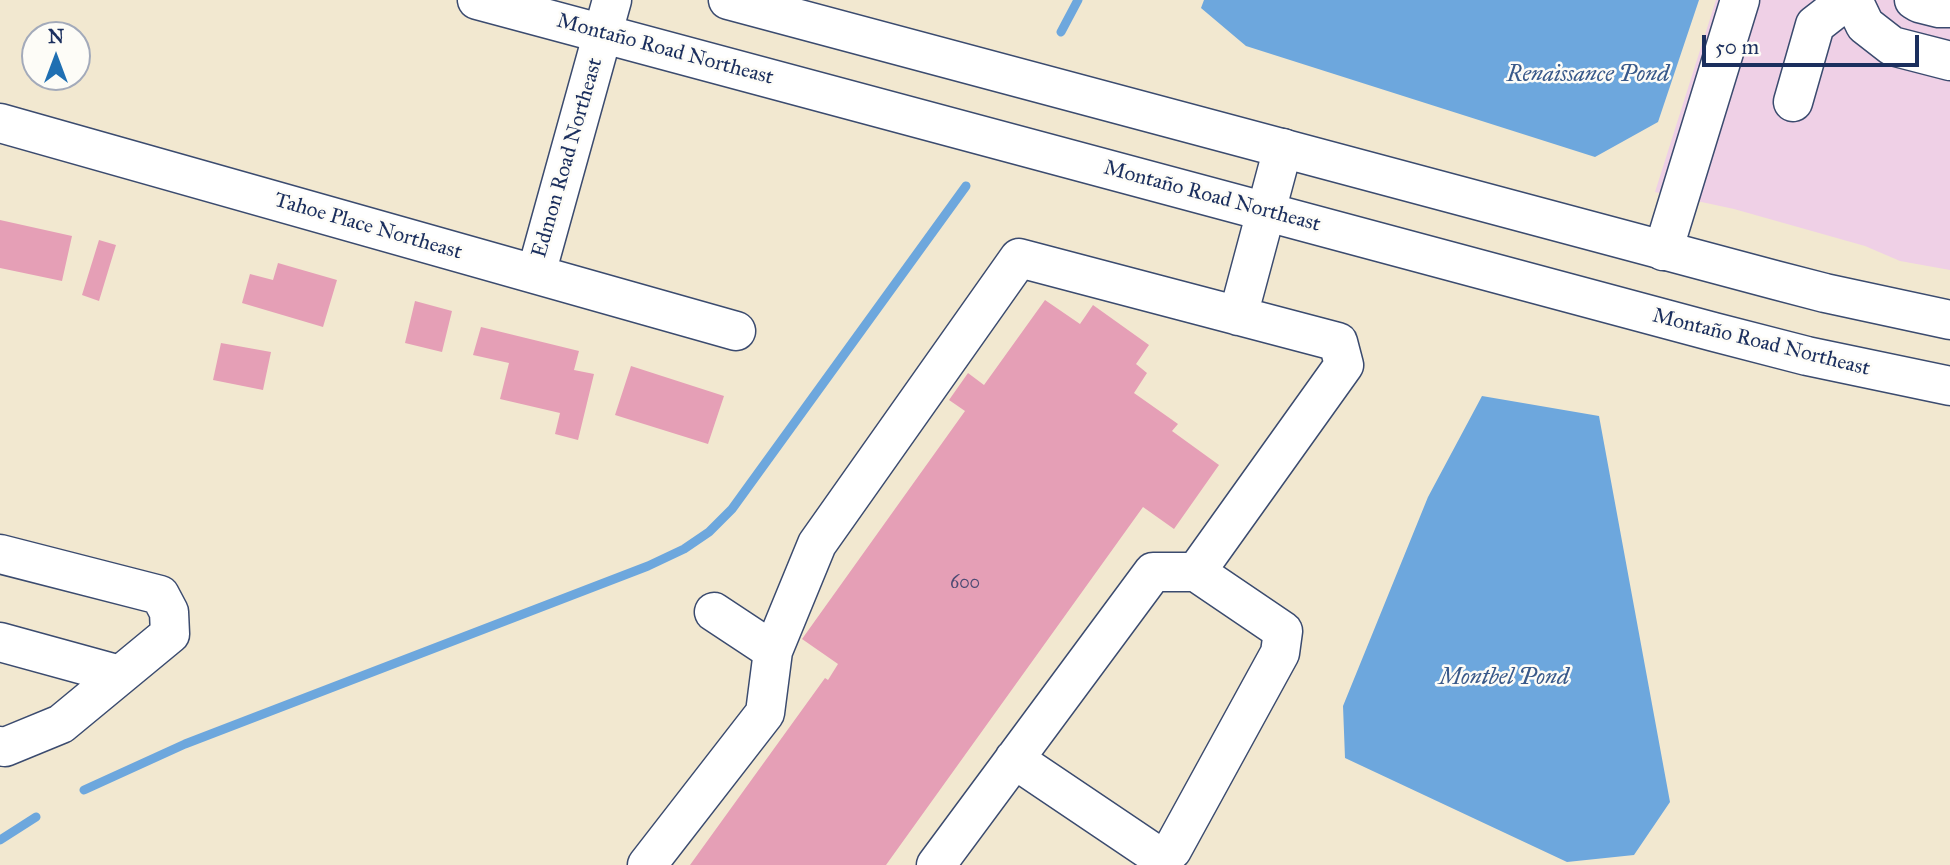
<!DOCTYPE html>
<html>
<head>
<meta charset="utf-8">
<style>
  body { margin:0 }
  #map { position:relative; width:1950px; height:865px; overflow:hidden; background:#f2e8d0; font-family:"IM FELL Great Primer",serif }
  canvas { display:block }
  .north { position:absolute; left:21px; top:21px; width:70px; height:70px; box-sizing:border-box; background:#fdfcf7; border:2px solid #a3aaba; border-radius:50%; rotate:0deg; font-size:19px; font-weight:700; line-height:28px; text-align:center; color:#1b2f5e }
  .north::after { content:''; display:block; margin:auto; width:24px; height:32px; background:#1f6fb2; clip-path:polygon(50% 0,100% 100%,50% 72%,0 100%) }
  .scale { position:absolute; left:1702px; top:35px; width:217px; height:32px; box-sizing:border-box; border:4px solid #1b2f5e; border-top:0; padding-left:9px; font-size:21px; line-height:24px; white-space:nowrap; color:#1b2f5e; -webkit-text-stroke:5px #fdfcf7; paint-order:stroke }
</style>
</head>
<body>
<div id="map">
<canvas width="1950" height="865"></canvas>
<div class="north">N</div>
<div class="scale">50 m</div>
</div>
<script>
const g = document.querySelector('canvas').getContext('2d');
g.lineJoin = 'round';
function paint(path, color) { g.fillStyle = color; g.fill(path, 'evenodd'); }
const toPath = rows => new Path2D(rows.map(r => 'M' + r).join(''));
function strokePath(path, color, width, dash) { g.strokeStyle = color; g.lineWidth = width; g.lineCap = dash ? 'butt' : 'round'; g.setLineDash(dash || []); g.stroke(path); }
function label(font, color, halo, rows, align = 'center') {
  g.font = font + ' "IM FELL Great Primer",serif'; g.lineWidth = 5; g.setLineDash([]); g.textBaseline = 'middle'; g.strokeStyle = halo; g.fillStyle = color; for (const [text, x, y, turn = 0] of rows) {
    g.save(); g.translate(x, y); g.rotate((+turn || 0) * Math.PI / 180); g.textAlign = isNaN(turn) ? turn : align; if (halo) g.strokeText(text, 0, 0); g.fillText(text, 0, 0); g.restore();
  }
}
paint(toPath([
  [1716,0,1950,0,1950,270,1900,261,1865,246,1734,209,1655,192]
]), '#efd0e6');
paint(toPath([
  [1204,0,1699,0,1658,122,1595,157,1246,46,1201,8],
  [1482,396,1599,416,1670,802,1634,855,1567,862,1345,758,1343,706,1428,497]
]), '#6da7dd');
strokePath(toPath([
  [1061,32,1078,0],
  [84,790,185,744,648,566,684,549,709,532,732,509,966,186],
  [0,840,36,817]
]), '#6da7dd', 9);
paint(toPath([
  [0,220,72,236,62,281,0,268],
  [99,240,116,245,99,301,82,295],
  [278,263,337,280,323,327,242,303,250,274,273,280],
  [1045,300,1080,324,1093,305,1149,345,1136,364,1147,373,1134,393,1178,424,1172,431,1219,465,1174,529,1143,507,886,865,690,865,825,678,828,680,838,664,802,639,965,411,949,400,968,373,984,385],
  [415,301,452,311,442,352,405,343],
  [481,327,579,351,574,370,594,374,578,440,555,434,560,413,500,399,509,363,473,355],
  [221,343,271,352,263,390,213,380],
  [631,366,724,396,708,444,615,415]
]), '#e59fb6');
const minor = toPath([
  [1853,0,1865,25,1892,46,1950,61],
  [1914,0,1919,3,1939,8,1950,8],
  [1793,102,1815,25,1847,0],
  [0,123,736,331],
  [1663,251,1740,0],
  [536,274,612,0],
  [1238,316,1283,148],
  [0,554,160,595,169,612,170,634,61,724,5,747,0,746],
  [714,612,773,651],
  [0,642,120,675],
  [1014,759,1158,856,1172,850,1280,653,1283,631,1196,572],
  [647,865,765,713,773,651,817,544,1019,258,1338,342,1344,365,1196,572,1153,572,936,865]
]);
const major = toPath([
  [477,0,1714,332,1807,356,1950,386],
  [728,0,1775,280,1825,293,1950,320]
]);
strokePath(minor, '#3b4b6f', 41);
strokePath(major, '#3b4b6f', 41);
strokePath(minor, '#fff', 38);
strokePath(major, '#fff', 38);
label('18px', '#4e4b74', null, [
  ["600",965,584]
]);
label('21px', '#1b2f5e', '#fdfcf7', [
  ["Montaño Road Northeast",665,50,15],
  ["Edmon Road Northeast",568,158,-74],
  ["Montaño Road Northeast",1212,197,15],
  ["Tahoe Place Northeast",368,227,16],
  ["Montaño Road Northeast",1761,343,14]
]);
label('italic 23px', '#38598a', '#fdfcf7', [
  ["Renaissance Pond",1588,75],
  ["Montbel Pond",1504,678]
]);
</script>
</body>
</html>
